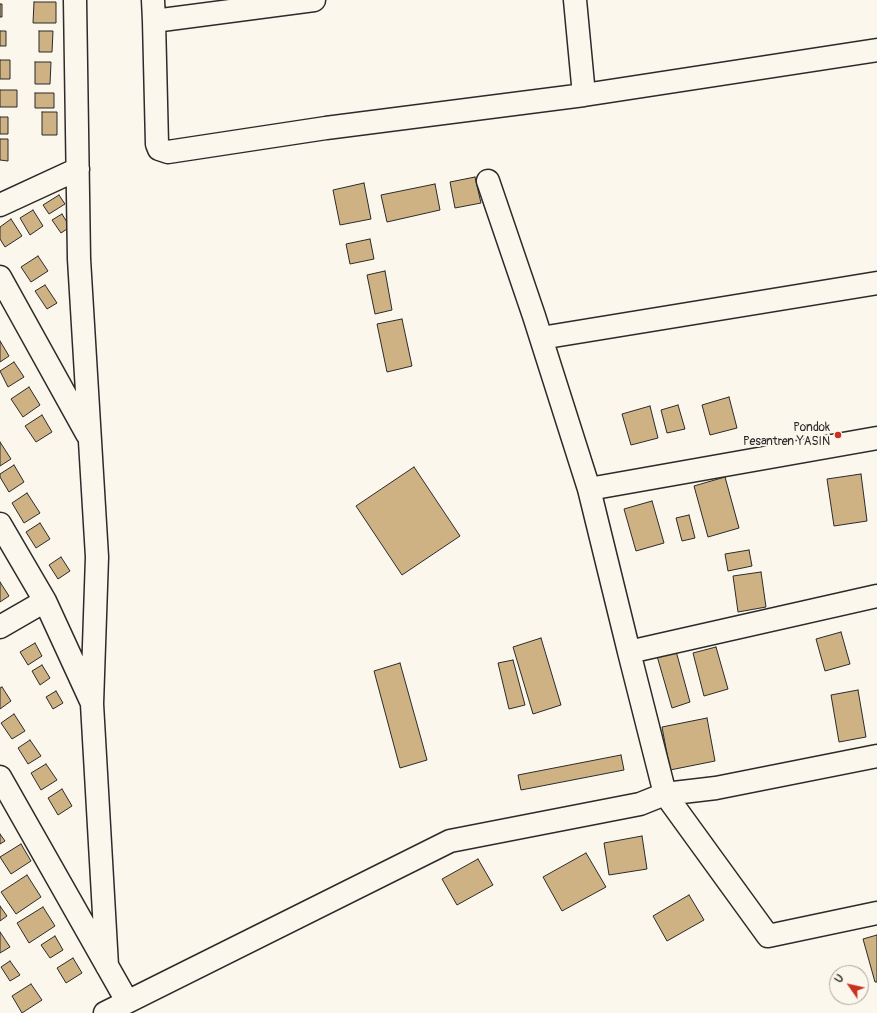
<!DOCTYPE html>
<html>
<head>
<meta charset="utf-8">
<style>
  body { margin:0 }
  #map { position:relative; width:877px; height:1013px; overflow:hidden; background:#fbf7ec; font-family:Pangolin,sans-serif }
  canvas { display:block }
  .north { position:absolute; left:829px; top:965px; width:40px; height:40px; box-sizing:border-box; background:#fbf7ec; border:1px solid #a8a59f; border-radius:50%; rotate:304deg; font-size:11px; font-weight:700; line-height:16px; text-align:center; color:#2b2b2b }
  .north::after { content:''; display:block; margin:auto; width:14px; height:18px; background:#c8321e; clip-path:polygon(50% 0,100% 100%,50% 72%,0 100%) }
</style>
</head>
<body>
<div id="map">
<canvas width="877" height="1013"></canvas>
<div class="north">U</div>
</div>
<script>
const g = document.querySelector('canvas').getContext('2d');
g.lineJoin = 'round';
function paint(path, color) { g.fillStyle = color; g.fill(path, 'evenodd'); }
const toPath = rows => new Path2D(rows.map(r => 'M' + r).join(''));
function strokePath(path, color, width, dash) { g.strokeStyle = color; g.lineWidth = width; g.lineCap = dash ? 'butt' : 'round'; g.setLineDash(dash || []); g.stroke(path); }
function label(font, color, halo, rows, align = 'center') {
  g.font = font + ' Pangolin,sans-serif'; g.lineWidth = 4; g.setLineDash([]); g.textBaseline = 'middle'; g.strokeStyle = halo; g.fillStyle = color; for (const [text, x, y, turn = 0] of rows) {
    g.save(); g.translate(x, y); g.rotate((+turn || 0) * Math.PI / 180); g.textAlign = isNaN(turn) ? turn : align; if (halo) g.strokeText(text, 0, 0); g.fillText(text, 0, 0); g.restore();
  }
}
const building = toPath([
  [34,2,56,2,56,23,33,23,34,2],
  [0,4,2,4,2,17,0,17,0,4],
  [0,31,6,31,6,46,0,46,0,31],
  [39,31,53,31,52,52,39,52,39,31],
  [0,60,10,60,10,79,0,79,0,60],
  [35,62,51,62,50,84,35,84,35,62],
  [0,90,17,90,17,107,0,107,0,90],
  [35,93,54,93,54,108,35,108,35,93],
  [42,112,57,112,57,135,42,135,42,112],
  [0,117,8,117,8,134,0,134,0,117],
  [0,139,8,139,8,161,0,160,0,139],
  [475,177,481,203,455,208,450,182,475,177],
  [364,183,371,219,340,225,333,190,364,183],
  [435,184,440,210,387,222,381,195,435,184],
  [59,195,65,204,49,214,43,205,59,195],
  [33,210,43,226,30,235,20,218,33,210],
  [62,214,70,227,61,233,52,220,62,214],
  [11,219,22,236,5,247,0,239,0,227,11,219],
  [370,239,374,259,350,264,346,244,370,239],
  [38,256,48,271,31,282,21,267,38,256],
  [385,271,392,310,375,314,367,275,385,271],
  [45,285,57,303,47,309,35,291,45,285],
  [402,319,412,366,387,372,377,324,402,319],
  [0,341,9,356,0,362,0,341],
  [14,362,24,377,8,387,0,371,14,362],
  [29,387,40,405,23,417,11,399,29,387],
  [729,397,737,428,710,435,702,405,729,397],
  [678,405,685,429,667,433,661,410,678,405],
  [650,406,658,438,631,445,622,414,650,406],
  [42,415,52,432,36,442,25,426,42,415],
  [0,442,11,459,0,466,0,442],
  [14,465,24,482,9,492,0,477,0,474,14,465],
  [414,467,460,536,402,575,356,506,414,467],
  [861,474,867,521,834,526,827,479,861,474],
  [725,477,739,528,708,537,694,486,725,477],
  [27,493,40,513,24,523,12,503,27,493],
  [652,501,664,543,636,551,624,509,652,501],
  [689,515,695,538,682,541,676,518,689,515],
  [40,523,50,539,36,548,26,532,40,523],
  [749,550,752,566,728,571,725,554,749,550],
  [61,557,70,571,58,579,49,565,61,557],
  [761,572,766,607,738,612,733,576,761,572],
  [0,582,9,596,0,602,0,582],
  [841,632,850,664,825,671,816,639,841,632],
  [541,638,561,705,533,714,513,647,541,638],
  [35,643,42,656,28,665,20,652,35,643],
  [716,647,728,689,704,696,693,653,716,647],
  [676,651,690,702,672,708,657,656,676,651],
  [513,660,525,705,509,709,498,663,513,660],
  [400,663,427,760,400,768,374,671,400,663],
  [42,665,50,678,40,685,32,671,42,665],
  [2,687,11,701,0,709,0,688,2,687],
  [858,690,866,737,839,742,831,695,858,690],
  [56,691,63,703,53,709,46,697,56,691],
  [14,714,25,731,12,739,1,723,14,714],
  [707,718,715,761,670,770,662,727,707,718],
  [30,740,41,756,28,764,18,748,30,740],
  [621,755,624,770,521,790,518,775,621,755],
  [46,764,57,780,41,790,31,773,46,764],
  [62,789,72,806,58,815,48,798,62,789],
  [0,834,5,841,0,844,0,834],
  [642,836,647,869,609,875,604,843,642,836],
  [21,844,31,861,11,874,0,857,21,844],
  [586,853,606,887,562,911,543,877,586,853],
  [478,859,493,885,457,905,442,879,478,859],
  [27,875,41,897,16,914,1,892,27,875],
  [689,895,704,920,667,941,653,916,689,895],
  [0,906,7,916,0,921,0,906],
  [43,907,55,926,29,943,17,923,43,907],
  [0,932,10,947,0,953,0,932],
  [877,935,877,982,875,982,863,939,877,935],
  [55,936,63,950,50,958,41,945,55,936],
  [73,958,82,973,66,983,57,968,73,958],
  [10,961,20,975,10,981,1,967,10,961],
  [31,984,42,1000,22,1013,12,996,31,984]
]);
paint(building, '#cfb284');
strokePath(building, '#2b2b2b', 1);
const minor = toPath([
  [75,0,79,259,97,557,92,704,107,966],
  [153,0,154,21,314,0],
  [575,0,584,95],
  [154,21,157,144,159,149,168,152,326,128,584,95,877,50],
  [488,181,534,316,589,489,629,652,877,596],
  [0,205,78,169],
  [0,277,87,434],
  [541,338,877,283],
  [589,489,877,438],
  [0,524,45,601,91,701],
  [0,627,45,601],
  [629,652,665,794,768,936,877,913],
  [0,777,127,1001],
  [105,1013,450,841,640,804,665,794,716,788,877,756]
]);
strokePath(minor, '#2b2b2b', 25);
strokePath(minor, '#fbf7ec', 22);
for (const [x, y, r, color] of [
  [838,435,4,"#c8321e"]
]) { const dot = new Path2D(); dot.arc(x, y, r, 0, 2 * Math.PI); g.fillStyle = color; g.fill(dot); strokePath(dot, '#fbf7ec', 1.5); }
label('12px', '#2b2b2b', '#fbf7ec', [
  ["Pondok",830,428],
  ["Pesantren YASIN",830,442]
], 'right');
</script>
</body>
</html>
